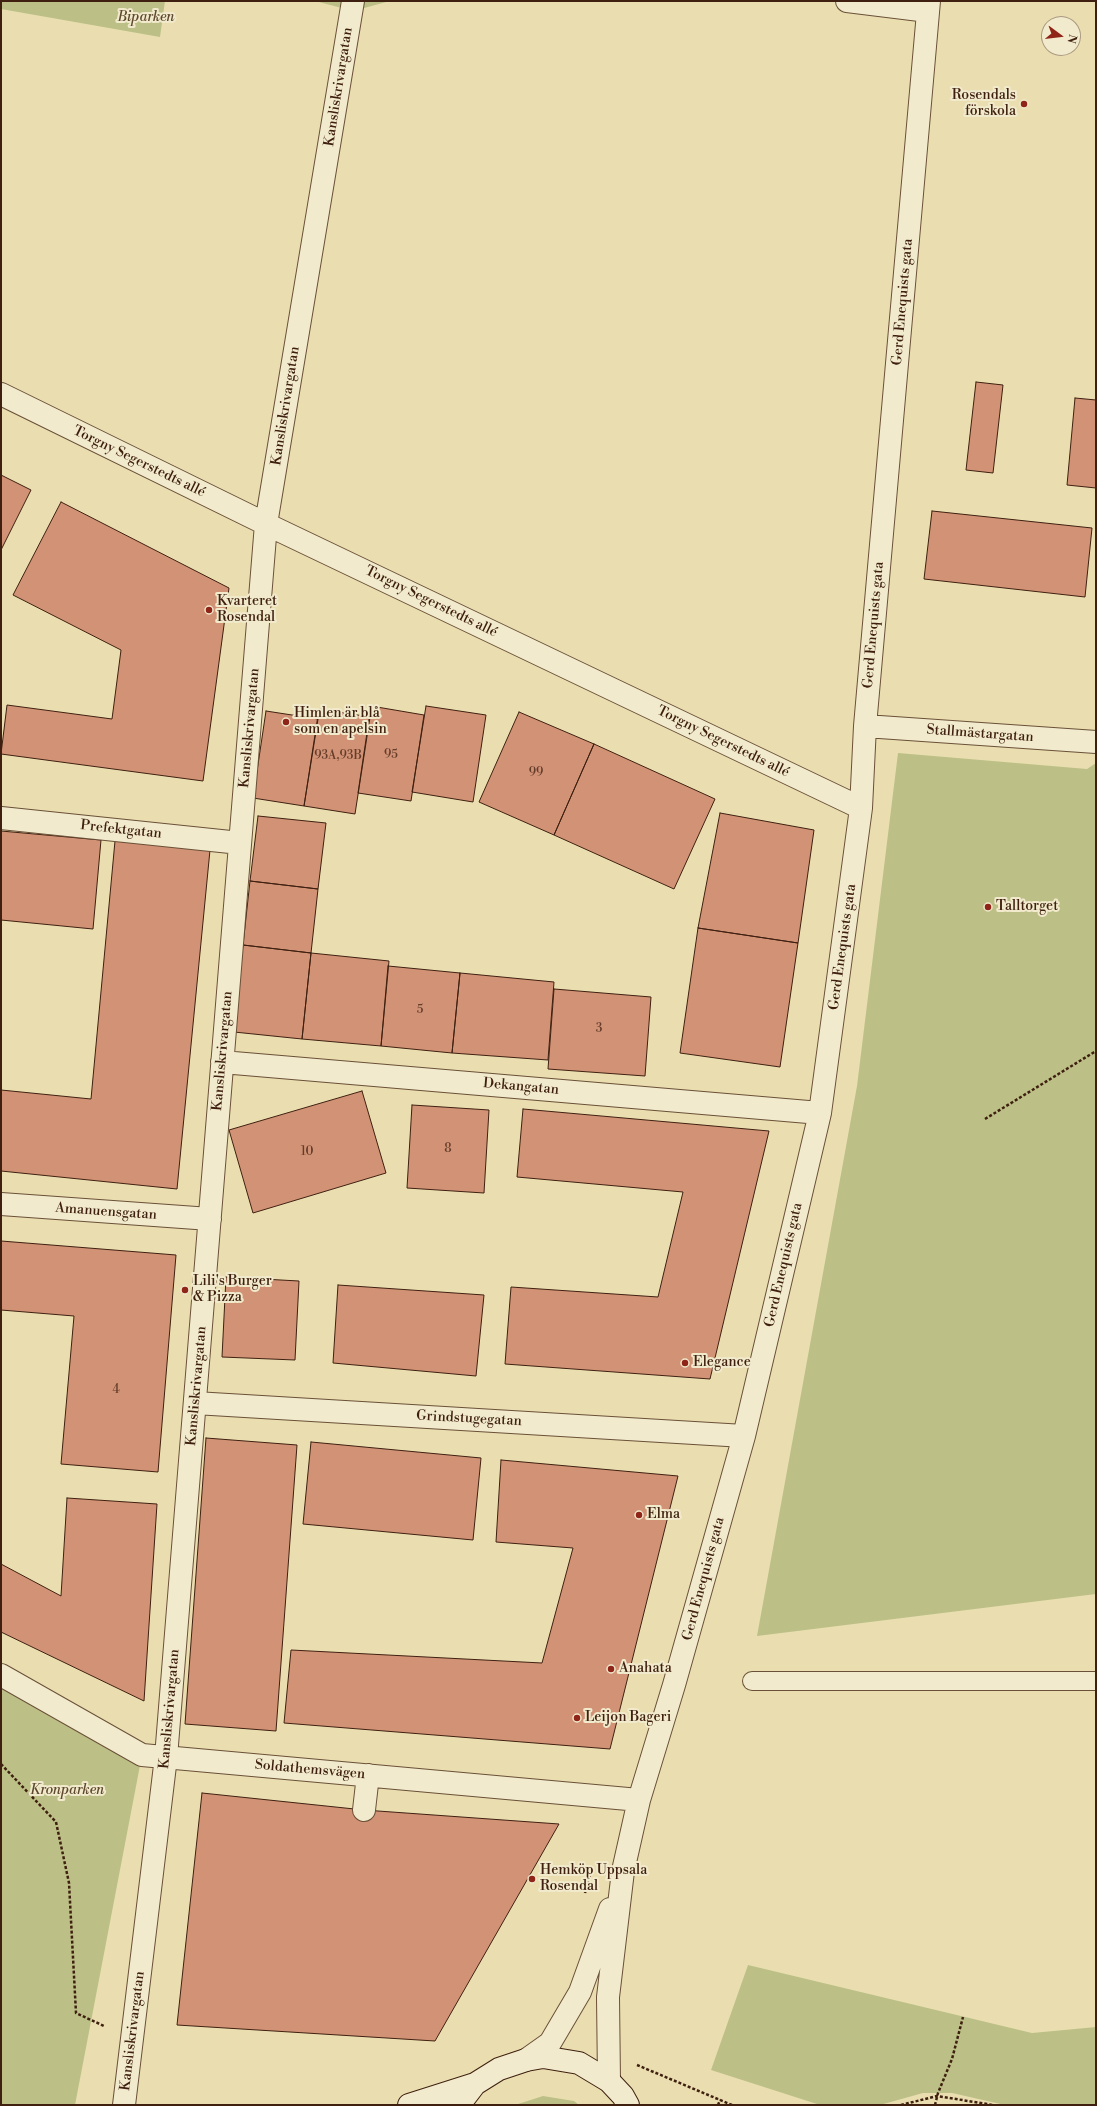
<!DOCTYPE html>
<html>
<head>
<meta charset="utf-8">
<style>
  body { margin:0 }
  #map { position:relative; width:1097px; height:2106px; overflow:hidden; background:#eadeb0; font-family:"Libre Bodoni",serif }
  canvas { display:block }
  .frame { position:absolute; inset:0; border:2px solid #3f2010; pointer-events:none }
  .north { position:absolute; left:1041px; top:16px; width:40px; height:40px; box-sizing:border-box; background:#f1eacc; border:1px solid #aa9981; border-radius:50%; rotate:105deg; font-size:11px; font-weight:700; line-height:16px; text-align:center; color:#3f2010 }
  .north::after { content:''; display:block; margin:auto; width:14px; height:18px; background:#8f2418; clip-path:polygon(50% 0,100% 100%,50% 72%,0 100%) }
</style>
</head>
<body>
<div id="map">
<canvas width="1097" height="2106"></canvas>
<div class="frame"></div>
<div class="north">N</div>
</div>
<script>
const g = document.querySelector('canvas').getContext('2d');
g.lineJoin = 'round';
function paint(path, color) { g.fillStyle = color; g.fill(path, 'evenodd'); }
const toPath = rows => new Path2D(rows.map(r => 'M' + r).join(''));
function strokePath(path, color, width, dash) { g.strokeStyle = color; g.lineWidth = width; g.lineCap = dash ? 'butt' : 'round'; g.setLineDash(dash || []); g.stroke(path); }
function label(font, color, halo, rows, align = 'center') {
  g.font = font + ' "Libre Bodoni",serif'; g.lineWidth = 4; g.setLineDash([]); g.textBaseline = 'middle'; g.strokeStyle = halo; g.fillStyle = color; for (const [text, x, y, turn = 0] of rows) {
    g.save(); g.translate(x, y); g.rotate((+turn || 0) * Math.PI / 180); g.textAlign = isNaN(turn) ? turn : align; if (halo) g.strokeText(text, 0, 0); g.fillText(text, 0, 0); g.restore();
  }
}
paint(toPath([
  [1,1,165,1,160,37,1,9],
  [315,1,390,1,353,11],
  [898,753,1087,769,1096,763,1096,1594,757,1636,857,1086],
  [1,1681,142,1755,75,2105,1,2105],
  [748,1965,1032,2033,1096,2027,1096,2105,1005,2105,952,2093,923,2093,880,2105,820,2105,711,2070],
  [543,2096,574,2101,579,2105,515,2105]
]), '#bcc087');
const building = toPath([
  [976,382,1003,385,993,473,966,470,976,382],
  [1075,398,1096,400,1096,488,1067,485,1075,398],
  [1,475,31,490,1,550,1,475],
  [61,502,229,588,203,781,1,754,7,705,112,719,121,650,13,595,61,502],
  [932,511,1092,528,1085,597,924,579,932,511],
  [371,706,424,715,411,801,358,793,371,706],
  [426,706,486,715,473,802,412,792,426,706],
  [319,709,370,717,355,814,304,806,319,709],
  [266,711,318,719,304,806,253,798,266,711],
  [519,712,594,744,554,835,479,802,519,712],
  [594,744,715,799,674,889,554,835,594,744],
  [720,813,814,830,798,943,698,928,720,813],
  [258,816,326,823,318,889,250,881,258,816],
  [1,831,101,840,93,929,1,920,1,831],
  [115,841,210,850,177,1189,1,1171,1,1090,91,1099,115,841],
  [250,881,318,889,311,953,243,945,250,881],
  [698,928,798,943,780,1067,680,1053,698,928],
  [243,945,311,953,302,1039,234,1032,243,945],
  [311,953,389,961,381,1046,302,1039,311,953],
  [388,966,460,973,452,1053,381,1046,388,966],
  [460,973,554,982,548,1060,452,1053,460,973],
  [554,989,651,997,645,1076,548,1069,554,989],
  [362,1091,386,1173,253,1213,229,1130,362,1091],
  [412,1105,489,1110,484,1193,407,1188,412,1105],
  [523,1109,769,1131,710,1379,505,1364,511,1287,658,1297,683,1192,517,1177,523,1109],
  [1,1241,176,1255,158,1472,61,1464,74,1316,1,1310,1,1241],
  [226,1277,299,1281,295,1360,222,1357,226,1277],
  [338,1285,484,1295,476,1376,333,1363,338,1285],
  [206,1438,297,1445,276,1731,185,1724,206,1438],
  [311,1442,481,1458,473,1540,303,1524,311,1442],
  [501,1460,678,1476,610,1749,284,1723,291,1650,542,1663,573,1548,496,1542,501,1460],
  [67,1498,157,1504,144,1701,1,1632,1,1564,61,1596,67,1498],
  [202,1793,364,1810,559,1824,435,2041,177,2025,202,1793]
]);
paint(building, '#d19276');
strokePath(building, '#3f2010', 1);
const lane = toPath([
  [752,1681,1096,1681]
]);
const street = toPath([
  [847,1,928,11],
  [1,394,266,524,861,808],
  [865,726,1096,742],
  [1,818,240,843],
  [222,1062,820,1113],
  [1,1204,210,1219],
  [195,1403,744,1436],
  [1,1675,142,1755,639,1800],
  [364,1810,368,1775],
  [526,2060,550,2043,580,1992,610,1909],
  [609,2081,608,1997,623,1871,639,1800,674,1685,744,1436,820,1113,861,808,865,726,929,1],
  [124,2105,166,1757,266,524,353,1]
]);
const secondary = toPath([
  [409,2105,475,2084],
  [459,2105,475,2084,499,2069,526,2060,543,2057,579,2063,609,2081,623,2096,628,2105]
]);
strokePath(lane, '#6a5038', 20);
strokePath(street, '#6a5038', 24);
strokePath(secondary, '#3f2010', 24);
strokePath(toPath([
  [985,1119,1096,1051],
  [1,1764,56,1822,69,1883,76,2013,104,2026],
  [585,1893,592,1867],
  [637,2065,732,2105],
  [718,2105,720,2100],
  [901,2105,937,2096,993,2105],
  [935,2105,938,2093,952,2059,963,2017]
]), '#3f2010', 2.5, [3, 2]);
strokePath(lane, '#f1eacc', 18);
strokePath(street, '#f1eacc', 22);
strokePath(secondary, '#f1eacc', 22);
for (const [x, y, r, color] of [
  [1024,104,4,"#8f2418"],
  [209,610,4,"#8f2418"],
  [286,722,4,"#8f2418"],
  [988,907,4,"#8f2418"],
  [185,1290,4,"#8f2418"],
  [685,1363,4,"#8f2418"],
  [639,1515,4,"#8f2418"],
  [611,1669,4,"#8f2418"],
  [577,1718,4,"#8f2418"],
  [532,1879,4,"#8f2418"]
]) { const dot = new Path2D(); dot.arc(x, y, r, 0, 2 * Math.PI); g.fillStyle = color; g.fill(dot); strokePath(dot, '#f1eacc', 1.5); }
label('12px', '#643c2a', null, [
  ["95",391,755],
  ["93A,93B",338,756],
  ["99",536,773],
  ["5",420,1010],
  ["3",599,1029],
  ["8",448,1149],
  ["10",307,1152],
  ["4",116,1390]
]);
label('italic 14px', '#5e482e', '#f1eacc', [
  ["Biparken",146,18],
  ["Kronparken",67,1791]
]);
label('14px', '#3f2010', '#f1eacc', [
  ["Kansliskrivargatan",339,87,-81],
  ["Gerd Enequists gata",903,302,-85],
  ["Kansliskrivargatan",286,406,-81],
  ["Torgny Segerstedts allé",139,462,26],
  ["Torgny Segerstedts allé",431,602,26],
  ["Gerd Enequists gata",874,625,-85],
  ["Kansliskrivargatan",250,728,-85],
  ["Stallmästargatan",980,734,4],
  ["Torgny Segerstedts allé",723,742,26],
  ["Prefektgatan",121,830,6],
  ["Gerd Enequists gata",843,947,-82],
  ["Kansliskrivargatan",223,1051,-85],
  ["Dekangatan",521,1087,5],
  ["Amanuensgatan",106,1212,4],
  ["Gerd Enequists gata",784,1265,-77],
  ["Kansliskrivargatan",197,1386,-85],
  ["Grindstugegatan",469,1419,3],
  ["Gerd Enequists gata",704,1579,-75],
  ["Kansliskrivargatan",170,1709,-85],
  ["Soldathemsvägen",310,1770,5],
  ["Kansliskrivargatan",133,2031,-83]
]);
label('14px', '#3f2010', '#f1eacc', [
  ["Rosendals",1016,96,"right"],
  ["förskola",1016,112,"right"],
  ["Kvarteret",217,602],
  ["Rosendal",217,618],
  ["Himlen är blå",294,714],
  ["som en apelsin",294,730],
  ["Talltorget",996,907],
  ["Lili's Burger",193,1282],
  ["& Pizza",193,1298],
  ["Elegance",693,1363],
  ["Elma",647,1515],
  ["Anahata",619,1669],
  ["Leijon Bageri",585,1718],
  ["Hemköp Uppsala",540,1871],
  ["Rosendal",540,1887]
], 'left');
</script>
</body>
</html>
